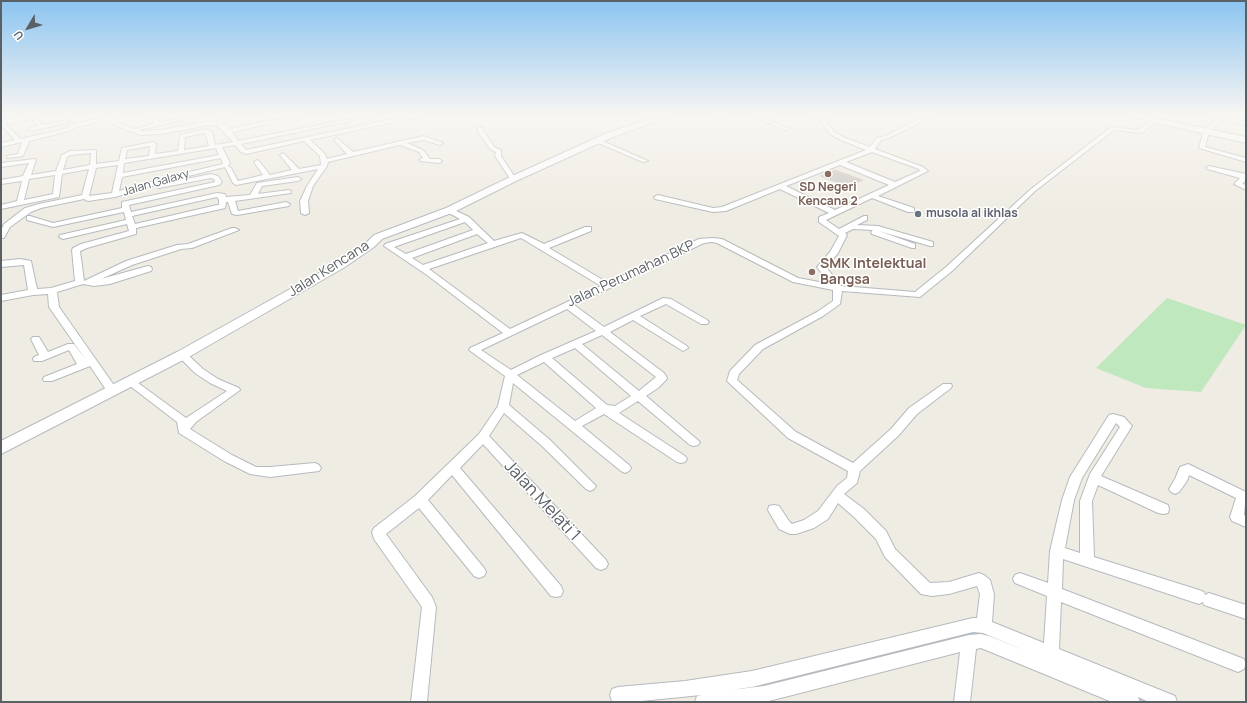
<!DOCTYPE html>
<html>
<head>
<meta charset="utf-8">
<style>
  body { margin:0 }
  #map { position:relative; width:1247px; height:703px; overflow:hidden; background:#efece3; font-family:Manrope,sans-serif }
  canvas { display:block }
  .frame { position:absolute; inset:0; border:2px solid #5b6065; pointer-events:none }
  .north { position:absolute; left:8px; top:8px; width:40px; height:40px; -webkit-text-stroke:3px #fff; paint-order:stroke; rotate:232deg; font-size:11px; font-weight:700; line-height:16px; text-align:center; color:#5b6065 }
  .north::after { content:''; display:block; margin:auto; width:14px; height:18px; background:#5b6065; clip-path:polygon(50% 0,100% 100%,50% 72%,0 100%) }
</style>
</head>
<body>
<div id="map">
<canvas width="1247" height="703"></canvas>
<div class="frame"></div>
<div class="north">U</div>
</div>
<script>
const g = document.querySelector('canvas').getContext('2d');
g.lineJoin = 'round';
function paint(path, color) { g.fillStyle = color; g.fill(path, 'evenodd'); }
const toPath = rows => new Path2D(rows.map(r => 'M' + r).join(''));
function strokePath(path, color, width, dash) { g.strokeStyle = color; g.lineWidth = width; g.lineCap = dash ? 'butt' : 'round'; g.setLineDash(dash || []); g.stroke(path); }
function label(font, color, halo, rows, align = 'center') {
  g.font = font + ' Manrope,sans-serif'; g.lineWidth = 3; g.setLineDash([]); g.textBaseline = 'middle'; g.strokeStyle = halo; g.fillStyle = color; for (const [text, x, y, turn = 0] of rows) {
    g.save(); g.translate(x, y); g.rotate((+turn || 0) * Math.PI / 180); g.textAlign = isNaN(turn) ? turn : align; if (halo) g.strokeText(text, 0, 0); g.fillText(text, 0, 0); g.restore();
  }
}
paint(toPath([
  [1167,298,1246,325,1201,392,1146,388,1096,368]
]), '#c0e8be');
strokePath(toPath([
  [776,681,837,668,952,638,975,633,983,635],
  [1136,697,1148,702]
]), '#a3dbff', 3.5);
const building = toPath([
  [835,170,863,180,848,187,820,176,835,170]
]);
paint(building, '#ccc8c2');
strokePath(building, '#d4cdc1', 1);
const street = toPath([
  [33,115,43,125,67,120,70,122,32,131,29,129,30,128,38,126,32,119,6,124,20,139,65,129,72,125,103,117,100,115,106,115,123,125,135,129,155,123,151,119,157,115,163,115,157,119,160,122,189,116,192,118,139,130,142,131,161,130,210,121,215,122,223,118,221,115,227,115,230,118,222,123,229,129,299,115,308,115,232,132,238,141,369,115,378,115,241,144,246,150,412,115,421,115,418,117,310,140,325,154,327,159,347,154,334,140,337,138,353,152,423,136,443,143,440,145,423,140,407,143,423,150,430,159,439,159,442,161,439,163,420,161,420,159,423,158,419,152,400,145,328,162,327,166,313,186,308,201,309,213,305,215,301,213,300,201,307,186,318,169,236,185,233,183,225,167,176,179,115,197,88,201,84,199,41,208,31,212,10,227,4,238,1,238,1,230,4,224,25,208,39,204,82,195,89,169,62,174,59,197,1,209,1,205,17,201,22,181,1,184,1,180,23,176,29,163,1,167,1,163,35,159,36,160,31,175,56,171,62,155,70,151,96,150,96,164,119,161,122,148,153,142,156,144,155,154,178,151,180,135,205,129,212,132,215,145,233,142,218,126,210,125,161,134,141,135,119,127,107,120,76,127,69,131,29,141,23,156,7,158,7,156,18,154,22,142,1,147,1,143,15,140,1,125,1,116,5,120,33,115],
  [205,133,209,146,184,150,185,137,205,133],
  [304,141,320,156,321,165,299,169,283,153,280,155,292,170,270,175,259,161,257,160,254,162,263,175,238,181,231,168,228,166,230,163,222,147,235,145,241,152,246,154,304,141],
  [150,146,149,156,125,159,127,150,150,146],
  [216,148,219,155,123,173,124,163,216,148],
  [91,153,90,165,63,170,67,157,71,155,91,153],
  [221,158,223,164,172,176,119,191,122,177,221,158],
  [118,165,112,193,89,196,96,168,118,165],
  [55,175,53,194,24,200,29,179,55,175],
  [714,115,729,115,726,117,717,117,714,115],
  [748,115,755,115,790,129,785,130,748,115],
  [810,115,817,115,825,119,834,132,845,138,870,147,877,138,885,136,928,115,935,115,889,138,881,140,875,149,923,167,928,171,878,196,914,208,914,212,908,212,872,198,826,220,839,229,864,216,867,216,867,220,857,225,878,226,933,242,933,246,930,246,879,231,915,244,915,248,912,248,872,234,871,232,873,230,853,229,845,233,847,235,838,253,826,267,841,286,915,292,946,267,1031,189,1111,127,1138,130,1153,119,1157,119,1157,121,1141,133,1114,130,1035,191,952,271,920,297,842,291,840,304,823,316,763,349,739,374,737,380,796,432,853,463,891,429,909,408,943,384,951,384,952,386,951,388,917,414,899,435,860,471,857,483,844,494,864,509,886,531,895,549,930,583,949,582,979,573,984,575,990,580,994,594,992,622,1044,643,1047,596,1015,583,1013,579,1015,575,1020,573,1048,583,1050,551,1062,500,1070,477,1109,415,1113,414,1124,417,1132,426,1101,476,1168,505,1169,509,1168,513,1163,514,1158,513,1098,485,1092,501,1094,557,1199,590,1204,592,1205,595,1209,593,1246,605,1246,619,1204,605,1203,602,1199,604,1063,559,1062,589,1244,659,1246,664,1244,669,1238,672,1061,602,1059,649,1175,696,1177,702,1149,702,1138,697,1140,702,1112,702,981,648,976,649,970,702,954,702,960,652,765,702,695,702,697,696,701,695,631,702,612,701,610,695,612,689,618,687,685,681,752,671,973,618,977,618,980,594,977,586,949,594,932,596,921,594,885,557,876,539,854,517,838,503,828,519,814,528,796,534,790,534,779,529,768,510,769,506,774,505,779,506,789,521,792,524,804,520,818,511,837,486,847,478,848,471,788,438,727,381,730,371,755,345,817,312,833,301,833,290,793,282,717,243,712,242,704,243,574,305,604,327,663,298,671,299,707,320,709,322,707,324,701,324,666,304,640,316,687,346,688,348,683,351,633,320,610,332,664,373,667,378,666,380,658,388,646,396,700,442,698,445,694,446,690,445,638,401,619,413,685,456,687,459,685,462,681,463,677,462,604,414,582,426,629,465,631,468,629,471,625,473,621,471,513,383,509,405,550,440,596,486,594,489,590,491,586,489,542,446,504,413,489,436,606,560,608,564,606,568,601,570,596,568,483,444,460,468,561,586,563,591,561,596,556,597,551,596,452,475,428,500,484,568,486,572,484,576,479,578,474,576,419,508,386,534,432,597,436,607,427,702,411,702,422,607,374,539,372,532,374,528,415,496,479,434,498,406,505,376,469,350,470,348,503,333,427,275,384,246,385,244,460,219,447,212,446,210,450,208,469,217,494,241,522,233,544,244,585,227,591,227,591,231,549,248,608,283,699,239,712,238,722,239,798,278,830,284,817,267,830,252,839,236,819,222,819,217,829,213,780,189,726,211,713,212,655,199,654,197,658,195,713,208,722,207,866,150,841,140,830,134,821,121,810,115],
  [872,152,919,169,920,171,895,182,846,162,872,152],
  [840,165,889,185,835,210,786,186,840,165],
  [465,222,473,230,406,254,394,247,465,222],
  [477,234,488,243,423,265,412,258,477,234],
  [521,238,601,286,510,329,429,269,521,238],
  [567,309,596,331,541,355,511,370,481,350,567,309],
  [602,335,656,377,639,391,582,344,602,335],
  [575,348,631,396,615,406,607,405,552,358,575,348],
  [544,362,596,408,575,421,517,375,544,362],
  [1116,423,1120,427,1090,474,1080,501,1080,553,1065,548,1074,500,1082,478,1116,423],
  [973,632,983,633,1026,651,989,636,981,634,969,635,764,686,731,690,752,687,973,632],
  [1222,115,1228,115,1226,117,1246,121,1246,125,1223,120,1209,132,1205,147,1246,158,1246,162,1199,148,1204,130,1222,115],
  [479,128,483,128,483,130,494,147,501,150,501,156,516,179,515,180,511,180,495,156,496,152,490,149,477,130,479,128],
  [596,140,600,140,648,161,643,162,596,142,596,140],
  [1209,166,1246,174,1246,180,1242,184,1246,185,1246,190,1234,184,1240,178,1207,169,1206,168,1209,166],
  [211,174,218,176,222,182,219,185,129,205,131,212,217,193,225,194,226,197,250,195,257,183,298,177,301,179,298,181,262,186,258,194,289,190,291,191,291,193,235,201,238,211,286,202,290,204,289,206,237,215,232,214,228,202,226,202,225,208,136,228,136,234,87,248,80,251,84,281,126,261,177,245,188,244,232,228,235,228,239,230,192,248,181,249,132,265,101,279,148,266,151,267,152,269,151,271,110,284,94,286,83,284,57,292,59,307,118,391,117,394,109,394,90,366,52,381,44,381,43,379,44,377,77,364,69,350,42,361,34,361,33,359,34,357,39,355,31,339,33,337,39,337,48,352,68,344,74,344,86,360,49,307,48,294,33,295,1,301,1,295,28,290,24,265,1,267,1,261,20,259,31,261,37,289,51,288,75,281,72,250,73,248,81,244,129,231,127,224,63,239,59,237,60,235,126,220,124,212,53,227,27,220,27,216,30,216,53,223,122,208,122,202,215,182,214,179,211,178,159,188,157,187,157,185,211,174],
  [217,197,219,200,219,205,217,205,135,224,132,216,217,197],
  [182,352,186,353,203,369,218,379,239,388,240,390,196,422,190,429,232,455,256,467,270,467,315,463,319,465,321,468,319,471,270,477,250,474,224,461,179,433,177,422,125,382,126,380,134,380,186,418,227,391,210,383,195,373,177,355,182,352],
  [1188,464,1246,492,1244,515,1246,516,1246,527,1232,521,1230,517,1236,498,1189,475,1187,481,1179,492,1175,494,1171,492,1169,489,1175,479,1180,467,1188,464]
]);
const secondary = toPath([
  [662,115,673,115,613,137,516,181,454,212,382,239,374,247,345,267,187,358,1,454,1,441,177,352,337,263,366,243,374,235,446,208,510,177,607,133,662,115],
  [1127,115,1140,115,1246,137,1246,143,1131,117,1127,115]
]);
strokePath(street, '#b6babe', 2);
strokePath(secondary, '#b7bbc0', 2);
paint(street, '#fff');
paint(secondary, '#fff');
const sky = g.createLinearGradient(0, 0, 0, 213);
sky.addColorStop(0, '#8cc4f1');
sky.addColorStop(0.54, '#f8f6f2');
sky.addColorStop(1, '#f8f6f200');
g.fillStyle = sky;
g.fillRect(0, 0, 1247, 213);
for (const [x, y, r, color] of [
  [828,174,4,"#8d6e63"],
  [918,214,4,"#6b7280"],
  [812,272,4,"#8d6e63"]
]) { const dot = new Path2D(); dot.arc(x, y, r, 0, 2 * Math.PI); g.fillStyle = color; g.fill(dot); strokePath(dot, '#fff', 1.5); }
label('12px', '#5b6065', '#fff', [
  ["Jalan Galaxy",156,183,-16]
]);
label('bold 12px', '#785e54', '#fff', [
  ["SD Negeri",828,188],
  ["Kencana 2",828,202]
]);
label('bold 12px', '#5b616d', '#fff', [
  ["musola al ikhlas",926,214]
], 'left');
label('bold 14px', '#785e54', '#fff', [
  ["SMK Intelektual",820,264],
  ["Bangsa",820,280]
], 'left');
label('14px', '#5b6065', '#fff', [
  ["Jalan Kencana",329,269,-32],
  ["Jalan Perumahan BKP",631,274,-25]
]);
label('17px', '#5b6065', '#fff', [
  ["Jalan Melati 1",542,501,47]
]);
</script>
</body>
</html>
